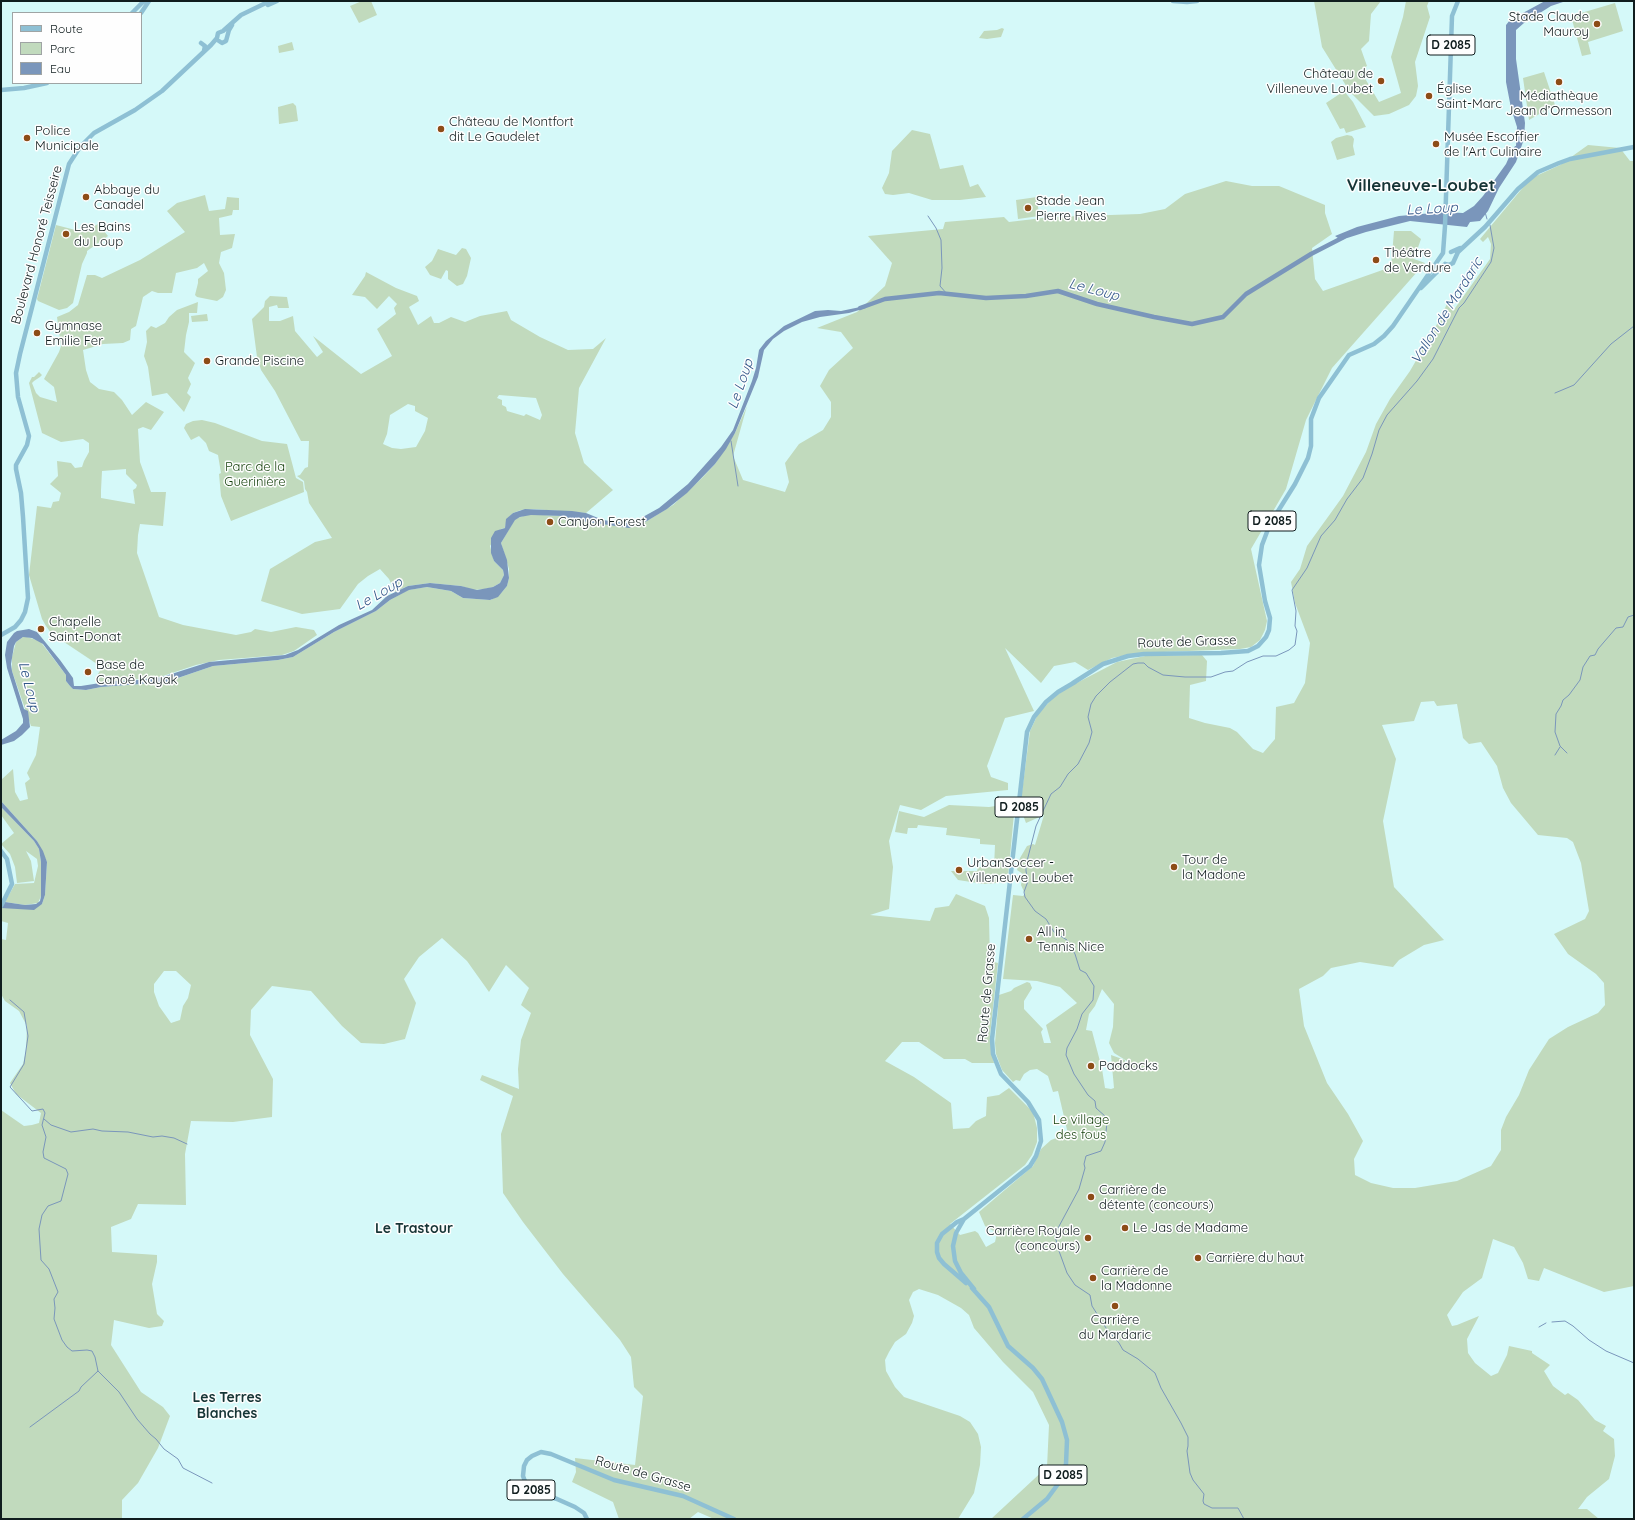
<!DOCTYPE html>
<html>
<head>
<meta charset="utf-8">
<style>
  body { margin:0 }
  #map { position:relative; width:1635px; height:1520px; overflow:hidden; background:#d5f9f9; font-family:Quicksand,sans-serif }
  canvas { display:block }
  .frame { position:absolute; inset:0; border:2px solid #101d1e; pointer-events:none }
  .legend { position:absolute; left:12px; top:12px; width:130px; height:72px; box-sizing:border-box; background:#fefefe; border:1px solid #9fa4a4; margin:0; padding:5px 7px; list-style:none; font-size:12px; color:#101d1e }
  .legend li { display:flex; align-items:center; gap:8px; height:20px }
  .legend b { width:20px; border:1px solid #9fa4a4 }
</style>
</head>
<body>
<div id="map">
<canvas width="1635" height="1520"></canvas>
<div class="frame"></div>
<ul class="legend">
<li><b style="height:5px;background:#8ec0d4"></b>Route</li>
<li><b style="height:11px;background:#c1dabd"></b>Parc</li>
<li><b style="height:11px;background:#7a96bb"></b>Eau</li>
</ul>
</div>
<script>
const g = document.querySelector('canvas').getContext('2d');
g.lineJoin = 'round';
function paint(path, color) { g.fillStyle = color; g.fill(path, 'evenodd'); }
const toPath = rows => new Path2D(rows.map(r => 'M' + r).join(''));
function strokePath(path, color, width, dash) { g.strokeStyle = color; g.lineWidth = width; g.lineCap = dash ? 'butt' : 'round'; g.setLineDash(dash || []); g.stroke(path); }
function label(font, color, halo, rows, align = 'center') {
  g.font = font + ' Quicksand,sans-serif'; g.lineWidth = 3; g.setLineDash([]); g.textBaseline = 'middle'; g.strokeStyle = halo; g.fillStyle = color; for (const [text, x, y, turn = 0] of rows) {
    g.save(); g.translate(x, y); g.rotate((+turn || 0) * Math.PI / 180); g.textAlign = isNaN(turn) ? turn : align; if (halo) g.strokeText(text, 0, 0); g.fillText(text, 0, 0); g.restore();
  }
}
paint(toPath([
  [362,1,371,1,377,15,359,23,350,6],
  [1314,1,1381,1,1371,14,1369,41,1361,49,1367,66,1360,70,1379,102,1401,93,1391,57,1403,17,1406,1,1429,1,1427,6,1430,17,1415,62,1418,86,1416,96,1409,105,1389,114,1374,116,1350,92,1322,47],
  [1615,3,1623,31,1588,42,1591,54,1582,56,1571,16],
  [1002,28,1004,29,1001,37,987,39,979,38,984,31,997,30],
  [292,42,294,50,279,53,278,46],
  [1544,72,1555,105,1529,120,1523,78],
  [1344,91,1353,102,1366,127,1346,133,1344,128,1340,129,1326,103],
  [293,103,296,106,298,121,279,124,278,107],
  [912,130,930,134,940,169,963,165,970,187,978,184,986,197,960,200,932,200,909,193,893,195,885,194,882,188,889,173,892,151],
  [1347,135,1352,136,1354,139,1353,146,1355,155,1337,160,1331,142,1336,138],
  [1588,145,1620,148,1630,161,1634,161,1634,1286,1604,1292,1544,1268,1539,1281,1528,1279,1523,1263,1514,1247,1493,1239,1482,1278,1463,1292,1447,1315,1452,1326,1457,1325,1479,1316,1467,1339,1468,1353,1475,1363,1491,1376,1498,1373,1507,1355,1509,1346,1532,1351,1532,1353,1550,1365,1544,1371,1553,1386,1565,1395,1568,1393,1578,1400,1595,1420,1606,1426,1603,1431,1614,1439,1615,1456,1609,1479,1587,1497,1578,1509,1587,1509,1599,1519,991,1519,1047,1467,1049,1425,1033,1392,1003,1362,974,1328,969,1315,961,1308,938,1295,919,1289,913,1292,909,1300,914,1316,912,1323,906,1334,895,1342,889,1352,885,1360,886,1371,895,1387,904,1397,960,1416,970,1422,978,1434,981,1447,980,1465,974,1493,958,1519,714,1519,698,1512,689,1519,619,1519,613,1502,572,1482,576,1472,575,1458,635,1465,643,1396,634,1387,631,1357,620,1340,563,1274,523,1222,503,1193,501,1134,513,1096,480,1080,482,1075,519,1089,518,1069,521,1040,531,1013,521,1005,529,988,506,965,489,992,467,961,442,938,419,957,404,979,416,1003,405,1039,384,1044,361,1043,342,1026,311,991,272,986,251,1010,250,1035,273,1079,272,1117,233,1122,191,1121,185,1154,186,1205,138,1204,131,1219,111,1227,112,1252,157,1255,157,1262,152,1284,157,1314,164,1321,162,1326,149,1328,114,1320,111,1345,141,1392,163,1407,170,1416,158,1448,138,1483,122,1500,122,1519,1,1519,1,1110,24,1126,32,1125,39,1123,41,1113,16,1094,10,1083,23,1064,26,1051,27,1026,19,1011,5,1001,1,994,1,939,6,940,8,923,1,921,1,908,42,904,45,895,47,862,37,841,1,801,1,780,13,769,15,792,20,801,28,799,25,783,30,779,27,773,36,755,38,742,40,727,31,726,12,671,12,657,16,642,23,637,27,637,40,641,66,675,66,681,70,686,73,689,86,690,101,687,155,683,178,678,213,666,278,660,293,657,334,632,376,611,390,600,408,590,427,587,451,591,463,598,491,600,502,592,507,586,509,578,509,569,501,543,515,519,526,515,543,515,563,516,574,520,617,526,647,521,673,505,702,478,715,464,735,433,747,406,733,456,743,480,785,492,789,482,785,463,799,444,823,430,831,417,831,402,820,386,829,370,853,348,841,332,817,328,857,312,885,286,892,263,868,236,943,229,945,222,1004,217,1009,222,1051,217,1140,214,1165,209,1185,194,1226,181,1252,186,1279,186,1325,205,1325,213,1332,234,1312,248,1315,279,1323,291,1391,267,1394,231,1411,231,1421,239,1414,259,1425,263,1332,368,1306,420,1286,489,1251,549,1267,621,1265,630,1260,640,1251,647,1240,649,1137,653,1112,658,1088,670,1075,662,1054,666,1041,683,1005,648,1034,711,1005,718,987,766,991,777,1008,783,1008,790,946,796,921,810,900,805,889,841,893,867,889,909,870,915,930,921,935,908,949,906,956,894,985,906,989,918,990,961,998,963,990,1035,994,1063,972,1063,965,1059,944,1059,919,1042,902,1042,885,1061,914,1077,951,1103,953,1129,969,1128,976,1121,986,1116,987,1097,999,1095,1009,1088,1033,1112,1037,1128,1037,1142,1032,1155,1025,1165,950,1224,960,1235,975,1231,978,1233,986,1247,995,1242,997,1233,985,1226,979,1212,1033,1166,1041,1149,1051,1140,1068,1134,1058,1091,1053,1092,1048,1076,1037,1069,1030,1070,1024,1074,1020,1081,1016,1080,1013,1082,1002,1070,996,1054,995,1043,999,995,1011,991,1014,988,1027,982,1030,983,1032,988,1024,1001,1024,1009,1043,1029,1041,1032,1044,1043,1051,1043,1046,1025,1077,1003,1060,987,1037,981,1003,979,1013,895,1023,896,1025,894,1021,885,1023,874,1017,870,1020,858,1027,846,1033,844,1035,845,1044,815,1026,823,1020,807,1030,731,1038,714,1053,698,1067,688,1117,662,1145,656,1202,655,1207,661,1206,681,1190,685,1189,718,1205,723,1230,728,1237,732,1253,749,1263,753,1275,739,1276,707,1294,703,1305,683,1310,643,1295,603,1291,582,1300,569,1307,546,1343,496,1366,452,1376,424,1390,399,1410,371,1436,326,1448,302,1453,311,1490,259,1491,244,1488,237,1483,242,1480,239,1525,185,1536,176,1560,165],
  [1434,701,1437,706,1457,704,1463,738,1469,744,1481,742,1497,766,1503,788,1511,803,1538,835,1567,838,1573,842,1581,863,1589,911,1585,919,1554,934,1568,954,1596,974,1604,983,1605,1005,1598,1013,1568,1027,1549,1039,1529,1070,1519,1095,1506,1117,1501,1130,1501,1150,1491,1166,1457,1181,1415,1188,1393,1188,1371,1183,1355,1175,1354,1159,1363,1141,1348,1114,1327,1083,1304,1026,1299,989,1323,976,1331,968,1360,962,1393,967,1399,960,1424,945,1444,940,1394,887,1383,821,1396,759,1382,725,1414,721,1421,702],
  [164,971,176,971,191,985,188,998,183,1006,180,1020,171,1023,159,1006,154,992,154,984],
  [1102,989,1114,1004,1113,1027,1109,1043,1114,1053,1127,1061,1125,1068,1125,1060,1111,1055,1114,1088,1111,1089,1105,1088,1102,1069,1092,1031,1086,1030,1089,1014,1095,1006],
  [205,195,209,211,225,209,227,197,239,198,239,210,233,210,232,215,219,218,220,235,235,234,232,248,221,252,219,263,224,273,226,290,223,297,217,301,197,297,195,295,198,283,198,279,208,271,204,263,197,268,176,273,172,293,158,293,152,291,143,297,136,326,131,329,130,340,123,343,103,344,83,350,86,370,90,382,99,389,114,392,122,400,132,415,146,402,164,412,151,430,143,427,138,429,140,462,151,492,166,492,163,526,140,524,138,535,137,553,159,617,183,625,236,635,251,632,255,629,271,632,296,627,314,630,317,635,294,651,282,655,219,660,196,665,160,677,99,683,98,674,101,669,100,666,64,642,51,633,46,626,42,619,29,575,37,506,51,508,53,502,59,501,61,493,50,484,58,476,57,461,71,463,75,468,82,467,84,461,89,452,89,443,83,439,61,442,42,433,29,383,32,377,34,377,39,372,42,375,40,377,34,381,32,383,36,393,40,397,57,402,54,387,44,379,59,352,61,346,57,317,69,312,78,305,87,275,95,275,102,278,140,260,185,232,167,211,177,203],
  [126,469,126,474,137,485,136,488,133,490,135,504,101,498,101,490,102,471],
  [1037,197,1039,216,1018,219,1016,200],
  [98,224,108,236,87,251,87,253,82,264,73,303,67,308,59,310,38,301,37,299,56,225,83,232],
  [462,248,466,249,471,258,467,276,463,284,457,286,448,279,448,271,446,270,441,279,430,275,425,267,432,261,438,249,456,255],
  [366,272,396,288,417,296,419,301,409,307,418,325,431,316,434,323,439,323,451,317,465,322,480,316,507,311,511,320,540,337,568,350,593,349,606,338,579,388,575,433,584,463,613,490,586,513,533,509,521,510,513,513,507,519,505,528,501,529,490,546,494,561,503,570,504,575,500,583,493,587,485,589,473,590,461,586,430,583,408,586,395,592,389,579,380,569,368,576,358,584,340,609,302,614,261,601,270,569,315,542,332,538,309,503,307,492,305,489,304,481,297,476,300,475,305,468,308,467,309,441,301,441,275,391,261,370,257,357,252,319,264,307,265,301,270,296,287,297,289,308,278,308,277,305,269,307,269,321,280,321,293,316,295,331,317,357,323,352,313,336,361,374,392,356,377,329,396,314,394,308,397,304,389,296,377,309,365,297,352,295,365,276],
  [499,395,536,398,542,415,540,420,526,414,524,416,507,411,506,407,502,405,502,400,497,398],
  [408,404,415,406,415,411,428,418,425,431,416,447,401,449,392,448,383,444,387,434,390,415],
  [198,302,197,313,189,313,189,322,186,335,184,352,195,363,188,378,191,384,187,393,191,397,184,412,167,393,152,396,148,367,144,356,147,342,146,331,151,326,156,328,165,323,169,317,177,310],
  [207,314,208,321,192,322,191,316],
  [202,420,215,423,262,441,287,444,296,478,303,482,304,492,231,521,221,496,219,474,221,473,218,455,209,451,206,443,199,436,191,440,184,428,186,424,193,421],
  [1015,803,1008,877,997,883,984,884,958,880,951,871,977,871,978,867,994,867,995,845,980,844,980,839,946,835,947,828,918,825,917,828,908,828,907,834,895,832,899,811,924,817,949,805,989,807],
  [1,807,34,841,39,849,41,862,41,896,38,903,25,905,5,902,15,884,34,883,38,866,37,859,26,851,31,861,34,881,17,883,15,867,10,854,1,844,14,833,1,815]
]), '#c1dabd');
paint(toPath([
  [1545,1,1566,1,1551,6,1524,23,1516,30,1516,59,1525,123,1524,139,1516,162,1499,188,1488,211,1480,221,1470,222,1467,227,1410,221,1366,232,1341,240,1335,236,1357,227,1399,216,1444,212,1463,213,1474,206,1483,196,1506,164,1510,155,1515,146,1516,146,1517,127,1511,108,1506,82,1506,25,1510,20],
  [865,306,866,308,849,313,820,317,802,322,784,331,773,339,764,350,758,377,735,433,726,449,715,464,687,493,667,509,647,521,629,528,574,520,563,516,531,515,520,517,515,520,501,543,507,560,509,578,507,586,498,597,490,600,463,598,451,591,427,587,409,590,390,600,376,611,334,632,293,657,278,660,213,666,166,682,101,687,86,690,73,689,70,686,66,681,66,675,43,644,32,638,23,637,16,642,14,646,11,664,12,671,24,709,28,711,30,727,22,735,14,741,1,745,1,740,16,731,23,723,23,719,7,668,5,655,7,642,14,633,17,631,29,629,37,632,60,660,73,678,74,686,81,686,113,681,130,681,162,677,209,662,285,655,298,650,339,625,372,610,387,596,408,586,430,583,461,586,477,590,493,587,500,583,504,575,503,570,494,561,491,553,491,538,495,531,505,528,506,519,513,513,525,509,572,511,586,513,603,520,624,523,630,523,641,518,659,508,688,484,721,447,733,430,752,381,756,368,759,350,766,341,784,326,815,311,828,310,841,311],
  [1,801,37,841,43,851,47,862,45,895,42,904,34,910,1,908,5,902,25,905,36,904,40,901,41,896,41,862,39,849,34,841,1,807]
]), '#7a96bb');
strokePath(toPath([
  [1485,212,1487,219],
  [928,216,936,228,941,240,942,268,940,286,947,294],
  [1555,393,1574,385,1611,344,1634,326],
  [731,441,738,486],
  [1567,753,1560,746,1555,732,1556,714,1561,706,1563,700,1569,695,1580,680,1583,667,1590,656,1595,655,1598,649,1616,628,1623,627,1628,617,1634,615],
  [1555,755,1560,747],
  [10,1000,24,1012,28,1036,24,1064,10,1087,32,1111,43,1109,45,1113,42,1125,46,1137,43,1152,44,1158,66,1169,68,1174,61,1201,48,1206,42,1215,39,1229,41,1260,49,1269,58,1292,54,1299,55,1308,54,1319,62,1340,67,1347,72,1351,87,1350,92,1351,95,1357,98,1371,81,1387,79,1391,30,1427],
  [44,1119,51,1125,71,1132,93,1129,102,1131,128,1132,153,1137,162,1136,174,1138,187,1144],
  [1552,1322,1565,1321,1573,1326,1589,1340,1606,1351,1634,1363],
  [1539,1327,1546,1323],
  [98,1371,119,1392,137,1419,150,1434,156,1439,164,1449,178,1459,183,1468,212,1483],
  [1244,1519,1238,1508,1212,1508,1204,1504,1203,1501,1204,1494,1193,1480,1190,1473,1187,1451,1188,1446,1188,1437,1181,1423,1161,1388,1155,1373,1138,1359,1123,1350,1119,1343,1106,1328,1092,1306,1090,1295,1075,1285,1067,1273,1059,1251,1055,1236,1057,1230,1079,1189,1085,1168,1084,1164,1086,1156,1101,1151,1105,1142,1107,1122,1106,1117,1096,1108,1095,1101,1088,1095,1074,1074,1066,1055,1067,1048,1077,1029,1082,1014,1093,1000,1094,986,1086,973,1080,970,1075,954,1067,940,1054,932,1046,919,1035,911,1025,897,1024,892,1028,881,1026,871,1026,865,1036,826,1051,794,1060,787,1068,774,1078,764,1089,743,1092,732,1088,717,1091,704,1096,696,1110,682,1133,664,1138,663,1144,663,1148,667,1163,675,1185,677,1211,677,1225,672,1233,671,1247,662,1263,656,1276,656,1289,650,1295,645,1297,631,1295,626,1296,611,1292,590,1307,568,1321,536,1335,520,1347,499,1363,478,1372,454,1379,430,1387,415,1417,381,1433,359,1459,308,1464,303,1491,262,1494,248,1490,225]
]), '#7a96bb', 1);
strokePath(toPath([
  [860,308,885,299,939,293,986,298,1026,296,1058,291,1097,304,1154,317,1192,324,1223,317,1246,294,1311,254,1344,237]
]), '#7a96bb', 4.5);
strokePath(toPath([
  [1173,1,1187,2,1197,1],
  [268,5,277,1],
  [132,13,144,1],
  [141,13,149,1],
  [219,41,222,43,226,41,229,30,232,25],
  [201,43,205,46,204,51],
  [1,90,24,88,47,83],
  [1451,252,1460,248],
  [1445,264,1449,265,1453,263,1458,252,1485,227,1518,189,1538,172,1559,163,1570,159,1634,147],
  [1421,288,1445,264],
  [1,635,15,627,21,620,25,612,28,598,23,517,21,493,16,469,16,465,27,445,29,436,18,397,16,373,20,354,69,164,80,147,94,133,135,110,162,91,211,45,217,38,218,33,223,31,241,15,270,1],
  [1073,683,1103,664,1128,656,1144,654,1221,653,1248,651,1258,646,1266,637,1269,630,1270,618,1265,601,1259,565,1262,545,1270,524,1295,484,1308,458,1311,446,1311,419,1319,398,1349,355,1374,344,1384,336,1393,326,1443,253,1445,226,1452,16,1458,1],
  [1,851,7,859,12,884,1,906],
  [964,1219,957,1222,942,1234,937,1243,937,1252,939,1258,944,1264,966,1283],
  [972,1288,989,1307,1008,1346,1033,1368,1042,1379,1062,1422,1067,1440,1066,1464,1058,1484,1047,1499,1023,1519],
  [974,1289,961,1273,955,1261,953,1246,956,1233,964,1219,1030,1166,1036,1156,1041,1141,1039,1120,1028,1102,1001,1074,993,1054,992,1039,1027,732,1034,717,1046,702,1058,692,1075,682],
  [587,1519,584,1513,575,1507,557,1499,534,1492,526,1484,523,1476,524,1466,527,1460,532,1456,541,1452,551,1454,614,1480,683,1496,734,1519]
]), '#8ec0d4', 4.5);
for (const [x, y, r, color] of [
  [1597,24,4,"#8d4c17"],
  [1381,81,4,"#8d4c17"],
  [1559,82,4,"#8d4c17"],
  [1429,96,4,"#8d4c17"],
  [441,129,4,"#8d4c17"],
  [27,138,4,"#8d4c17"],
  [1436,144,4,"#8d4c17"],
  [86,197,4,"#8d4c17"],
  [1028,208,4,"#8d4c17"],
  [66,234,4,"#8d4c17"],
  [1376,260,4,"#8d4c17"],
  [37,333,4,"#8d4c17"],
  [207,361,4,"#8d4c17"],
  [550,522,4,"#8d4c17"],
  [41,629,4,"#8d4c17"],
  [88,672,4,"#8d4c17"],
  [1174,867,4,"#8d4c17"],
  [959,870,4,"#8d4c17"],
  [1029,939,4,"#8d4c17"],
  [1091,1066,4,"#8d4c17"],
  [1091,1197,4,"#8d4c17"],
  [1125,1228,4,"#8d4c17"],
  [1088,1238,4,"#8d4c17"],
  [1198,1258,4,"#8d4c17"],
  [1093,1278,4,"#8d4c17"],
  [1115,1306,4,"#8d4c17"]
]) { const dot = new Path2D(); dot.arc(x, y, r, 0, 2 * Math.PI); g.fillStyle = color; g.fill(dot); strokePath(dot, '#fefefe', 1.5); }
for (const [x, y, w] of [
  [1451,45,48],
  [1272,521,48],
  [1019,807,48],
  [1063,1475,48],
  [531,1490,48]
]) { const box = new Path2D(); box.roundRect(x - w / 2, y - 10, w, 20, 3); g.fillStyle = '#fefefe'; g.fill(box); strokePath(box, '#101d1e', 1); }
label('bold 12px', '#101d1e', null, [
  ["D 2085",1451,45],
  ["D 2085",1272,521],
  ["D 2085",1019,807],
  ["D 2085",1063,1475],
  ["D 2085",531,1490]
]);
label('13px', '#101d1e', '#fefefe', [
  ["Stade Claude",1589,17,"right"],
  ["Mauroy",1589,32,"right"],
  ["Château de",1373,74,"right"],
  ["Villeneuve Loubet",1373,89,"right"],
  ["Église",1437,89],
  ["Saint-Marc",1437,104],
  ["Médiathèque",1559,96,"center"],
  ["Jean d’Ormesson",1559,111,"center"],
  ["Château de Montfort",449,122],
  ["dit Le Gaudelet",449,137],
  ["Police",35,131],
  ["Municipale",35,146],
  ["Musée Escoffier",1444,137],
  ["de l'Art Culinaire",1444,152],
  ["Abbaye du",94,190],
  ["Canadel",94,205],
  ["Stade Jean",1036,201],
  ["Pierre Rives",1036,216],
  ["Les Bains",74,227],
  ["du Loup",74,242],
  ["Théâtre",1384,253],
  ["de Verdure",1384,268],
  ["Gymnase",45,326],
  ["Emilie Fer",45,341],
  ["Grande Piscine",215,361],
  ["Canyon Forest",558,522],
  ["Chapelle",49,622],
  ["Saint-Donat",49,637],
  ["Base de",96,665],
  ["Canoë Kayak",96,680],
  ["Tour de",1182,860],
  ["la Madone",1182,875],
  ["UrbanSoccer -",967,863],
  ["Villeneuve Loubet",967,878],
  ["All in",1037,932],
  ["Tennis Nice",1037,947],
  ["Paddocks",1099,1066],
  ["Carrière de",1099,1190],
  ["détente (concours)",1099,1205],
  ["Le Jas de Madame",1133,1228],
  ["Carrière Royale",1080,1231,"right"],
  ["(concours)",1080,1246,"right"],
  ["Carrière du haut",1206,1258],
  ["Carrière de",1101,1271],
  ["la Madonne",1101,1286],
  ["Carrière",1115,1320,"center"],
  ["du Mardaric",1115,1335,"center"]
], 'left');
label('13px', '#101d1e', '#fefefe', [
  ["Boulevard Honoré Teisseire",37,245,-75],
  ["Route de Grasse",1187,642,-2],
  ["Route de Grasse",987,993,-85],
  ["Route de Grasse",643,1474,16]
]);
label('13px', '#133f0a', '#fefefe', [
  ["Parc de la",255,467],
  ["Guerinière",255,482],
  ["Le village",1081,1120],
  ["des fous",1081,1135]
]);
label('italic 14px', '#305688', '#fefefe', [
  ["Le Loup",1432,209,-3],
  ["Le Loup",1094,290,15],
  ["Vallon de Mardaric",1447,311,-58],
  ["Le Loup",741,384,-71],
  ["Le Loup",379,594,-30],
  ["Le Loup",29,687,76]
]);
label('bold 14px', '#163536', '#fefefe', [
  ["Le Trastour",414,1229],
  ["Les Terres",227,1398],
  ["Blanches",227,1414]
]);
label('bold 17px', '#163536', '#fefefe', [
  ["Villeneuve-Loubet",1421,186]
]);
</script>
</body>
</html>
